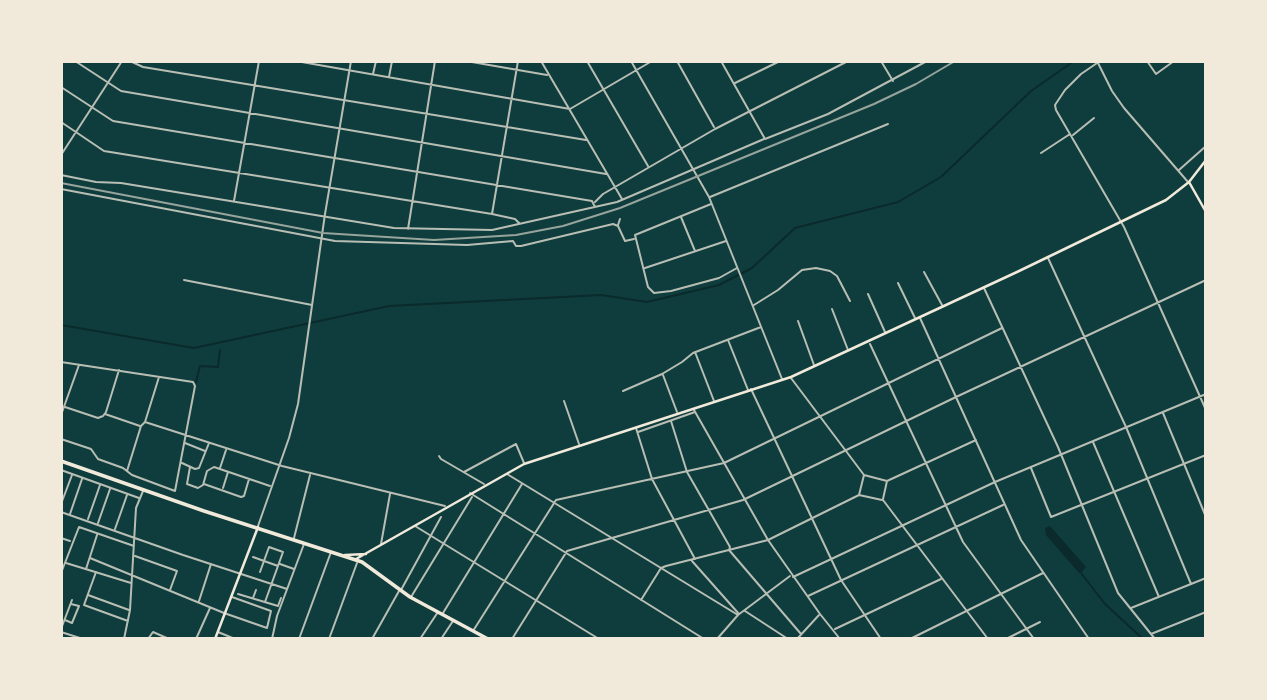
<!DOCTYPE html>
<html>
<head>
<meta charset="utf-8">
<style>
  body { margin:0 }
  #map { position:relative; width:1267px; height:700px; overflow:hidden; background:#0f3d3e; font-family:"IBM Plex Serif",serif }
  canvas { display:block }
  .frame { position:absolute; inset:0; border:63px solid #f1e9da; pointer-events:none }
</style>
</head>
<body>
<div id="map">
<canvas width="1267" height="700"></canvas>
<div class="frame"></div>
</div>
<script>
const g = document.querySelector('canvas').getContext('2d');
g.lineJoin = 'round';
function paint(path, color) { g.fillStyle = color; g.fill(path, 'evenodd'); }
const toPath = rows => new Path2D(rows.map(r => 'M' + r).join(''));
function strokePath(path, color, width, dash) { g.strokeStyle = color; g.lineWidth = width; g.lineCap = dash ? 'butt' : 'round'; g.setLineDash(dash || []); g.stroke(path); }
paint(toPath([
  [1050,526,1086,567,1081,573,1079,573,1046,535,1045,528]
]), '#0a2a2b');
strokePath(toPath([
  [61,325,194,348,389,306,601,295,647,302,719,285,752,268,795,228,898,202,941,177,1031,91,1074,61],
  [196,382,200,366,218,367,220,350],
  [1081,573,1105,604,1143,639]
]), '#0a2a2b', 2);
strokePath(toPath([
  [75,61,121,91,606,174],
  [130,61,143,67,586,140],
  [296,61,570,109,652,61],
  [466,61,547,75],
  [541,61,622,199],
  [587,61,648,166],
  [631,61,709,197,782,379],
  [677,61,714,127],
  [881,61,893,81],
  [1097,61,1112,91,1124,108,1188,182],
  [1100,61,1081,74,1065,90,1055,105,1056,110,1124,227,1206,410],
  [1147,61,1156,74,1174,61],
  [373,74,376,61],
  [389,77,392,61],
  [735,83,780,61],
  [61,87,113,121,592,201,595,207],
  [61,122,104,151,492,214,515,219,519,223],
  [1073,135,1094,118],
  [1041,153,1070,134],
  [61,155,122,61],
  [1179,170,1206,146],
  [61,175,96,182,121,183,394,228,492,230,617,202,764,139],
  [61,189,335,241,467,245,513,241,516,246,521,246,613,224,618,226,625,241,634,239],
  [710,197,888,124],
  [234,201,259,61],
  [595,202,603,194,715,129,848,61],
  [711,204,635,235,648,287,654,293,671,291,719,278,737,268],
  [492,214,518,61],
  [681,217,695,251],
  [618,225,620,219],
  [408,229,435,61],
  [1048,258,1126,427,1191,584],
  [645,268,726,241],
  [924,272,942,305],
  [184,280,312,305],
  [898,283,915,318],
  [984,288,1058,447,1118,593,1155,639],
  [868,294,885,332],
  [754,305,778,290,802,270,816,268,830,271,837,276,850,301],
  [832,309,848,350],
  [920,318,1021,540,1089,639],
  [798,321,814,365],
  [728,340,748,390],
  [870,344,963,542,1034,639],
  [695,352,714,401],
  [61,362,193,382,195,386,175,491,132,475,123,468,98,459,91,449,61,439],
  [663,375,677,412],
  [791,378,864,475],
  [751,389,841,580,881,639],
  [623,391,662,374,682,362,693,353,761,327],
  [564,401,579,444],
  [65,407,98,418,103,416,106,412,119,370],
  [694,410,768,540,820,614,840,639],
  [1163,413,1206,517],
  [105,414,140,426],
  [61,415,79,365],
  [671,421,687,472,730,547,729,550,801,634],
  [145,422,282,466,445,506],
  [636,428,652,479,695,559],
  [638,432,695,412],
  [1093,442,1159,597],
  [185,443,205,451],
  [439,456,441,459,484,484],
  [182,463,195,469,199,468,209,443],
  [190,467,187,484,198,488,203,485,207,471,214,467,270,486],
  [220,468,226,450],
  [1031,468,1051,517,1206,455],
  [61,470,139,498],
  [127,471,141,426,145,422,159,377],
  [464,472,516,444,524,463],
  [507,474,738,615],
  [864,475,859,495,882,500],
  [864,475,887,481,883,499],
  [887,481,976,440],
  [204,484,241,497,244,496,249,479],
  [223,488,228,472],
  [470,493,704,639],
  [883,500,988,639],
  [61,504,72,475],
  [61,512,183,555,287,589],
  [70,514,82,479],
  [88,519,100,485],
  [98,523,110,489],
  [415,526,599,639],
  [115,529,127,495],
  [61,538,70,541],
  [294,538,310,475],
  [381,544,390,494],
  [135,556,177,571,170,590],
  [253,557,278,566],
  [90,558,224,613,267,628,271,611,232,597],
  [692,561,739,614],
  [66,563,131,583],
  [280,564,294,569],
  [86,569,97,535],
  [96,572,84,605,128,621],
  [260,572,269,547,283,552,265,602],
  [61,573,79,527,134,546],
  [793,577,995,482,1206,394],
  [401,590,441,517],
  [238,594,278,606,281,598],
  [88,595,129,610],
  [808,596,1003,505],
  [411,597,472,497],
  [253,598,256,590],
  [641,600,661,568,666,566,768,540,859,495],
  [199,601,211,564],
  [1131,608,1206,578],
  [745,611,788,639],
  [443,613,522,484],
  [65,620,72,623,79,606,71,604],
  [61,629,72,600],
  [835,629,941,579],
  [473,631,556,500,724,463,1002,328],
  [61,632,83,639],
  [218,632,235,639],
  [1151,634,1206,612],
  [124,639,130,610,136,508,143,491],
  [148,639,153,632,169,639],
  [196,639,210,608],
  [272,639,277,616,304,544],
  [299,639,331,552],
  [329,639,357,563],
  [372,639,399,591],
  [420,639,438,612],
  [441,639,453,621],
  [512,639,567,551,743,500,956,397,1206,280],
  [717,639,738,615,790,576],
  [797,639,819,615],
  [910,639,1043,573],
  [1006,639,1040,622]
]), '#b8beb3', 2);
strokePath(toPath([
  [721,61,765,139,828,114,927,61],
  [258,526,289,438,298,404,325,214,351,61]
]), '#b8beb3', 2);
strokePath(toPath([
  [1189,182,1206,212],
  [345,555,366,554],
  [356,559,524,464,791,377,1017,272,1166,200,1189,182,1206,160],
  [215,639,258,527]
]), '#f1e9da', 2.5);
strokePath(toPath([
  [61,461,204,511,362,562,410,597,488,639]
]), '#f1e9da', 3.5);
strokePath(toPath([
  [61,183,323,233,434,240,516,235,563,226,620,208,874,104,916,84,955,61]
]), '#97a49c', 2);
</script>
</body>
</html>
